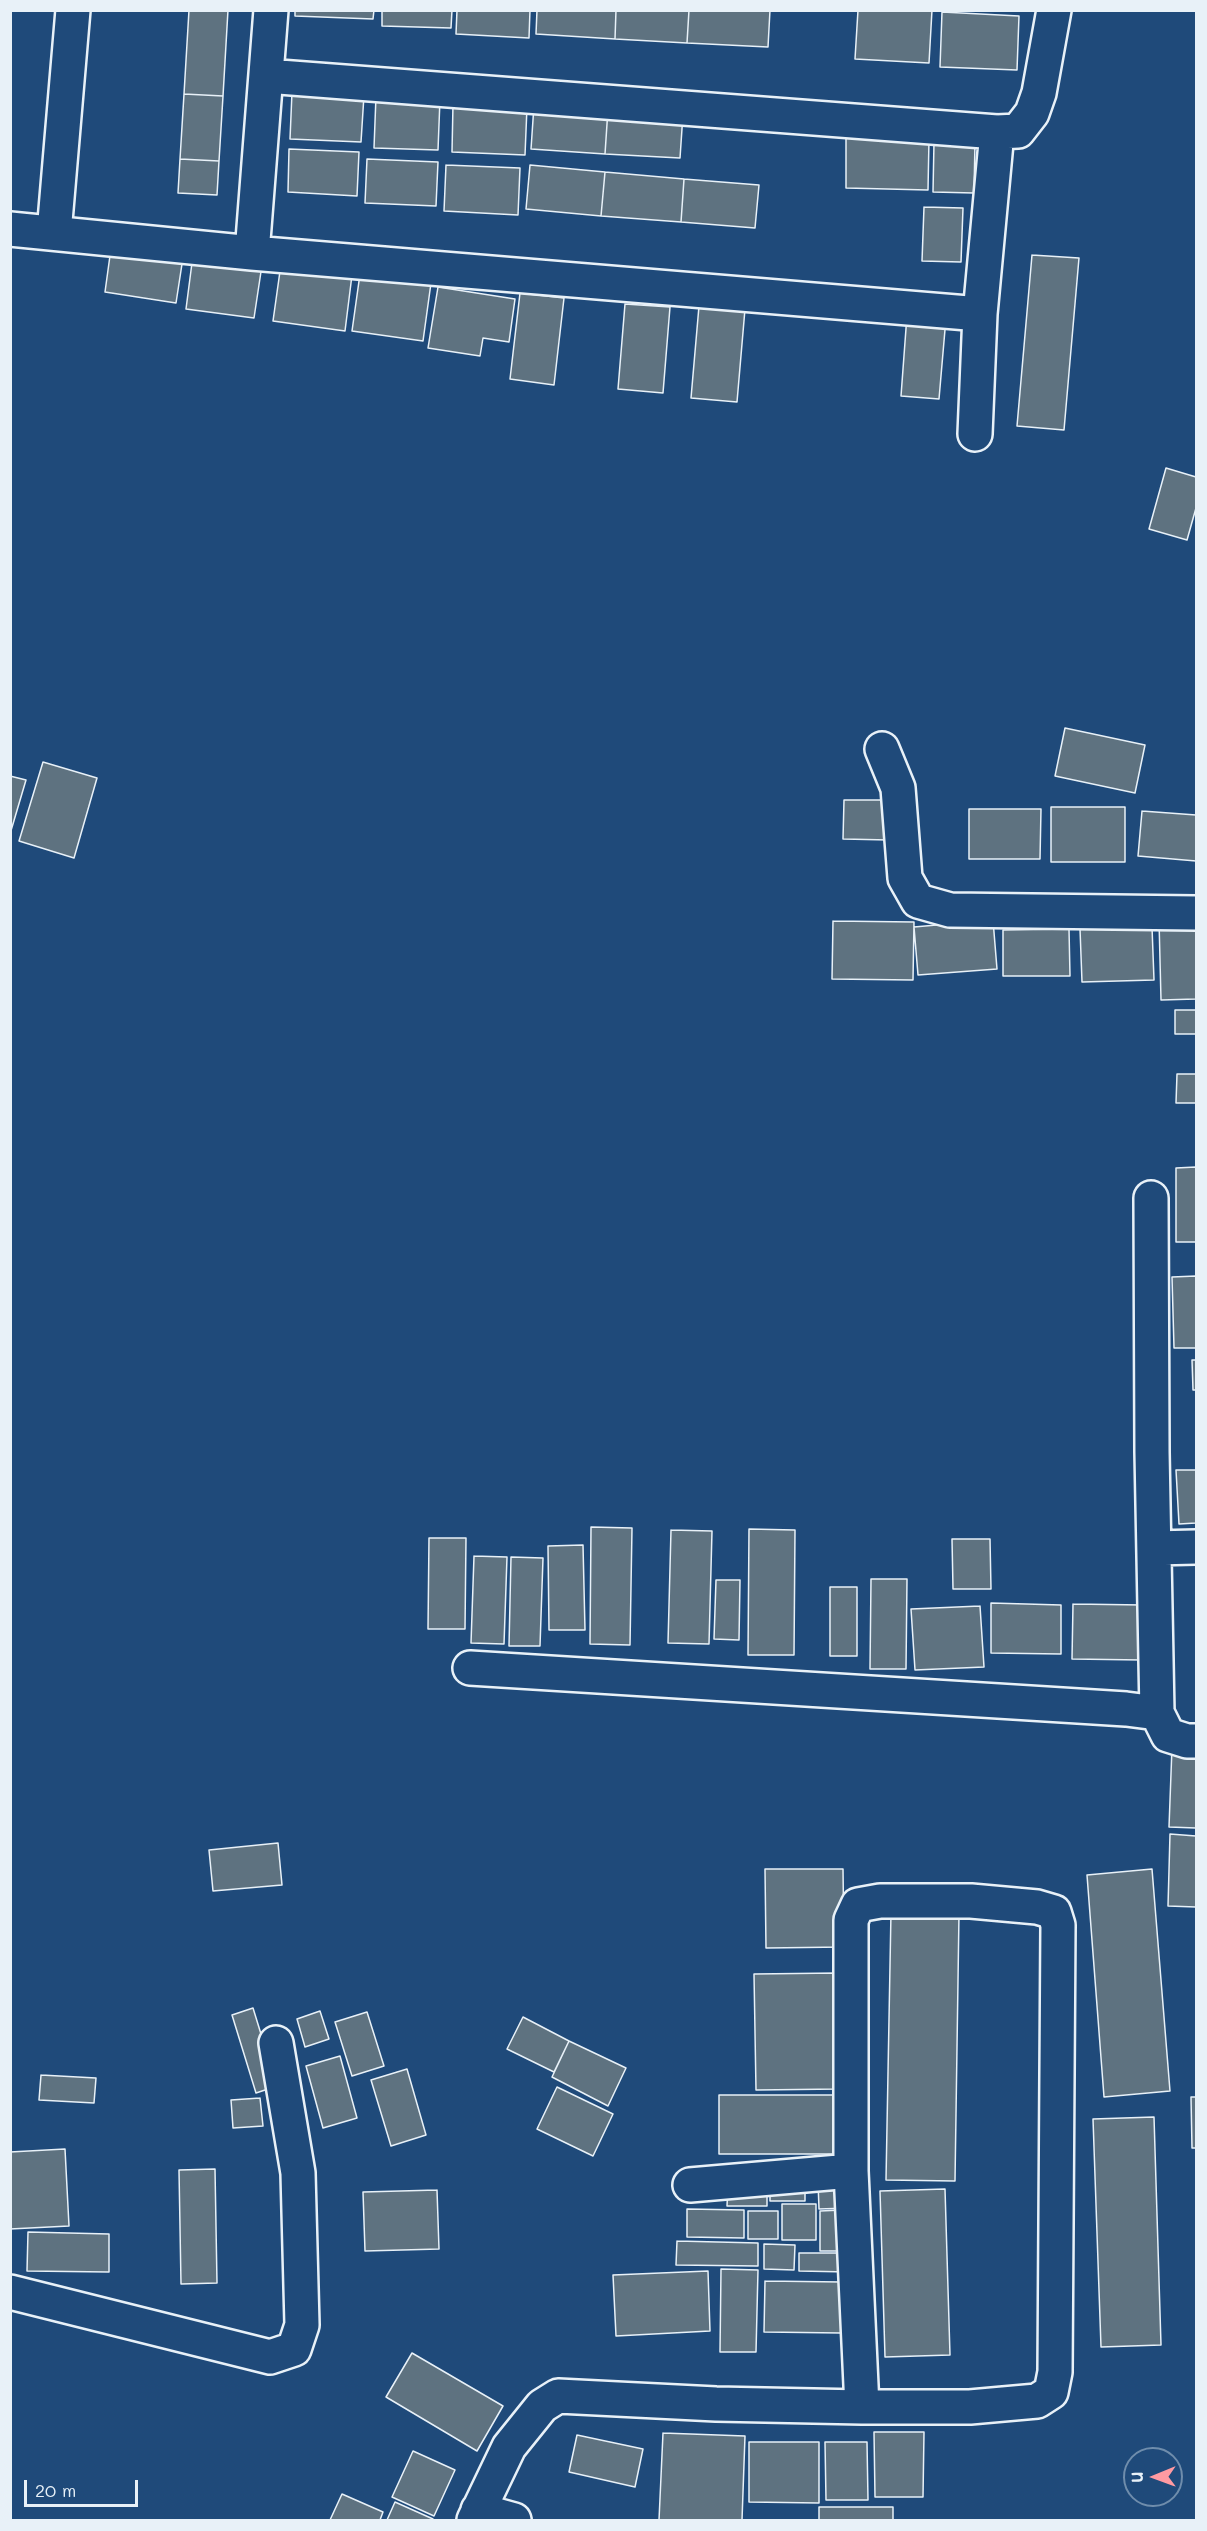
<!DOCTYPE html>
<html>
<head>
<meta charset="utf-8">
<style>
  body { margin:0 }
  #map { position:relative; width:1207px; height:2531px; overflow:hidden; background:#1f4a7a; font-family:Mali,sans-serif }
  canvas { display:block }
  .frame { position:absolute; inset:0; border:12px solid #e8f1f8; pointer-events:none }
  .north { position:absolute; left:1123px; top:2447px; width:60px; height:60px; box-sizing:border-box; background:#1f4a7a; border:2px solid #6f8dac; border-radius:50%; rotate:269deg; font-size:16px; font-weight:700; line-height:24px; text-align:center; color:#e8f1f8 }
  .north::after { content:''; display:block; margin:auto; width:21px; height:27px; background:#ff9aa2; clip-path:polygon(50% 0,100% 100%,50% 72%,0 100%) }
  .scale { position:absolute; left:24px; top:2480px; width:114px; height:27px; box-sizing:border-box; border:3px solid #e8f1f8; border-top:0; padding-left:8px; font-size:18px; line-height:21px; white-space:nowrap; color:#e8f1f8; -webkit-text-stroke:4px #1f4a7a; paint-order:stroke }
</style>
</head>
<body>
<div id="map">
<canvas width="1207" height="2531"></canvas>
<div class="frame"></div>
<div class="north">U</div>
<div class="scale">20 m</div>
</div>
<script>
const g = document.querySelector('canvas').getContext('2d');
g.lineJoin = 'round';
function paint(path, color) { g.fillStyle = color; g.fill(path, 'evenodd'); }
const toPath = rows => new Path2D(rows.map(r => 'M' + r).join(''));
function strokePath(path, color, width, dash) { g.strokeStyle = color; g.lineWidth = width; g.lineCap = dash ? 'butt' : 'round'; g.setLineDash(dash || []); g.stroke(path); }
const building = toPath([
  [189,10,228,10,223,96,184,94,189,10],
  [295,10,374,10,373,19,295,16,295,10],
  [382,10,452,10,451,28,382,26,382,10],
  [457,10,530,10,529,38,456,34,457,10],
  [537,10,616,10,615,39,536,34,537,10],
  [616,10,689,10,687,43,615,39,616,10],
  [689,10,770,10,768,47,687,43,689,10],
  [858,10,932,10,929,63,855,59,858,10],
  [942,12,1019,16,1017,70,940,67,942,12],
  [292,92,364,95,361,142,290,139,292,92],
  [184,94,223,96,219,161,180,159,184,94],
  [376,96,440,99,438,150,374,148,376,96],
  [453,104,527,107,525,155,452,152,453,104],
  [534,105,608,109,605,154,531,149,534,105],
  [608,109,683,114,680,158,605,154,608,109],
  [846,138,929,139,928,190,846,188,846,138],
  [934,142,975,142,974,193,933,192,934,142],
  [289,149,359,152,357,196,288,192,289,149],
  [180,159,219,161,217,195,178,193,180,159],
  [367,159,438,162,436,206,365,203,367,159],
  [446,165,520,168,518,215,444,211,446,165],
  [530,165,605,172,601,216,526,209,530,165],
  [605,172,684,179,681,222,601,216,605,172],
  [684,179,759,185,755,228,681,222,684,179],
  [924,207,963,208,961,262,922,261,924,207],
  [112,241,184,251,176,303,105,292,112,241],
  [193,255,262,265,254,318,186,309,193,255],
  [1032,255,1079,258,1064,430,1017,426,1032,255],
  [281,264,352,275,345,331,273,321,281,264],
  [360,274,431,283,423,341,352,331,360,274],
  [438,287,515,299,509,342,483,338,480,356,428,348,438,287],
  [520,293,564,298,554,385,510,379,520,293],
  [625,304,670,307,663,393,618,389,625,304],
  [699,306,745,309,737,402,691,398,699,306],
  [907,315,946,318,939,399,901,396,907,315],
  [1166,468,1196,477,1196,508,1187,540,1149,529,1166,468],
  [1065,728,1145,745,1135,793,1055,776,1065,728],
  [43,762,97,778,74,858,19,841,43,762],
  [10,776,26,780,10,834,10,776],
  [844,800,890,800,889,840,843,839,844,800],
  [1051,807,1125,807,1125,862,1051,862,1051,807],
  [969,809,1041,809,1040,859,969,859,969,809],
  [1142,811,1196,815,1196,861,1138,856,1142,811],
  [1196,919,1196,999,1161,1000,1159,920,1196,919],
  [993,920,997,969,918,975,914,927,993,920],
  [833,921,914,922,913,980,832,979,833,921],
  [1152,927,1154,980,1082,982,1080,929,1152,927],
  [1069,929,1070,976,1003,976,1003,930,1069,929],
  [1175,1010,1196,1010,1196,1034,1175,1034,1175,1010],
  [1177,1074,1196,1074,1196,1103,1176,1103,1177,1074],
  [1196,1167,1196,1242,1176,1242,1176,1168,1196,1167],
  [1196,1276,1196,1348,1174,1348,1172,1277,1196,1276],
  [1192,1360,1196,1360,1196,1390,1193,1390,1192,1360],
  [1176,1470,1196,1470,1196,1523,1179,1524,1176,1470],
  [591,1527,632,1528,630,1645,590,1644,591,1527],
  [749,1529,795,1530,794,1655,748,1655,749,1529],
  [671,1530,712,1531,709,1644,668,1643,671,1530],
  [429,1538,466,1538,465,1629,428,1629,429,1538],
  [952,1539,990,1539,991,1589,953,1589,952,1539],
  [583,1545,585,1630,549,1630,548,1546,583,1545],
  [474,1556,507,1557,504,1644,471,1643,474,1556],
  [511,1557,543,1558,540,1646,509,1646,511,1557],
  [871,1579,907,1579,906,1669,870,1669,871,1579],
  [716,1580,740,1580,739,1640,714,1639,716,1580],
  [830,1587,857,1587,857,1656,830,1656,830,1587],
  [991,1603,1061,1605,1061,1654,991,1653,991,1603],
  [1073,1604,1143,1605,1142,1660,1072,1659,1073,1604],
  [980,1606,984,1667,915,1670,911,1609,980,1606],
  [1172,1747,1196,1748,1196,1828,1169,1827,1172,1747],
  [1170,1834,1196,1836,1196,1907,1168,1906,1170,1834],
  [278,1843,282,1885,213,1891,209,1850,278,1843],
  [765,1869,843,1869,844,1947,766,1948,765,1869],
  [1152,1869,1170,2091,1104,2097,1087,1875,1152,1869],
  [891,1912,959,1914,955,2181,886,2180,891,1912],
  [838,1973,839,2089,756,2090,754,1974,838,1973],
  [253,2008,277,2086,256,2093,232,2015,253,2008],
  [320,2011,329,2039,305,2047,297,2019,320,2011],
  [367,2012,384,2066,352,2076,335,2022,367,2012],
  [523,2017,569,2041,554,2072,507,2049,523,2017],
  [569,2041,626,2068,608,2106,552,2077,569,2041],
  [340,2056,357,2118,323,2128,306,2066,340,2056],
  [407,2069,426,2135,391,2146,371,2080,407,2069],
  [41,2075,96,2078,94,2103,39,2100,41,2075],
  [557,2087,613,2114,593,2156,537,2129,557,2087],
  [719,2095,840,2095,840,2154,719,2154,719,2095],
  [1191,2097,1196,2097,1196,2148,1192,2148,1191,2097],
  [260,2098,263,2126,233,2128,231,2100,260,2098],
  [1154,2117,1161,2345,1101,2347,1093,2119,1154,2117],
  [65,2149,69,2226,10,2229,10,2152,65,2149],
  [215,2169,217,2283,181,2284,179,2170,215,2169],
  [770,2181,805,2181,805,2201,770,2201,770,2181],
  [848,2181,849,2208,819,2209,818,2182,848,2181],
  [728,2185,767,2185,767,2206,727,2206,728,2185],
  [945,2189,950,2355,885,2357,880,2191,945,2189],
  [437,2190,439,2249,365,2251,363,2192,437,2190],
  [782,2204,816,2204,816,2240,782,2240,782,2204],
  [687,2209,744,2210,744,2238,687,2237,687,2209],
  [842,2210,842,2251,820,2251,820,2211,842,2210],
  [748,2211,778,2211,778,2239,748,2239,748,2211],
  [28,2232,109,2234,109,2272,27,2271,28,2232],
  [677,2241,758,2243,758,2266,676,2265,677,2241],
  [764,2244,795,2245,794,2270,764,2269,764,2244],
  [799,2253,849,2253,849,2272,799,2271,799,2253],
  [721,2269,758,2270,756,2352,720,2352,721,2269],
  [708,2271,710,2331,616,2336,613,2275,708,2271],
  [765,2281,842,2282,841,2333,764,2332,765,2281],
  [412,2353,503,2406,477,2451,386,2397,412,2353],
  [874,2432,924,2432,923,2497,875,2497,874,2432],
  [663,2433,745,2436,742,2520,659,2520,663,2433],
  [577,2435,643,2449,635,2487,569,2472,577,2435],
  [749,2442,819,2442,819,2503,749,2502,749,2442],
  [825,2442,867,2442,868,2500,826,2500,825,2442],
  [413,2451,455,2470,434,2516,392,2497,413,2451],
  [342,2494,383,2512,380,2520,330,2520,342,2494],
  [395,2502,433,2519,432,2520,387,2520,395,2502],
  [819,2507,893,2507,893,2520,819,2520,819,2507]
]);
paint(building, '#5e7280');
strokePath(building, '#e8f1f8', 1.5);
const minor = toPath([
  [266,76,997,132,1018,131,1032,113,1039,93,1054,10],
  [10,229,252,253,980,314],
  [54,233,73,10],
  [252,253,271,10],
  [975,434,980,314,997,132],
  [882,749,898,788,905,878,918,901,950,910,1196,913],
  [1151,1198,1152,1452,1157,1713],
  [1154,1548,1196,1547],
  [470,1668,1126,1709,1157,1713,1168,1735,1187,1741,1196,1741],
  [690,2185,851,2171],
  [10,2292,270,2357,294,2349,302,2325,298,2173,276,2043],
  [478,2510,514,2520],
  [474,2520,509,2447,542,2406,558,2396,716,2404,862,2407,970,2407,1037,2401,1051,2392,1055,2372,1058,1925,1054,1912,1037,1907,971,1901,880,1901,858,1905,851,1920,851,2171,862,2407]
]);
strokePath(minor, '#e8f1f8', 38);
strokePath(minor, '#1f4a7a', 33);
</script>
</body>
</html>
